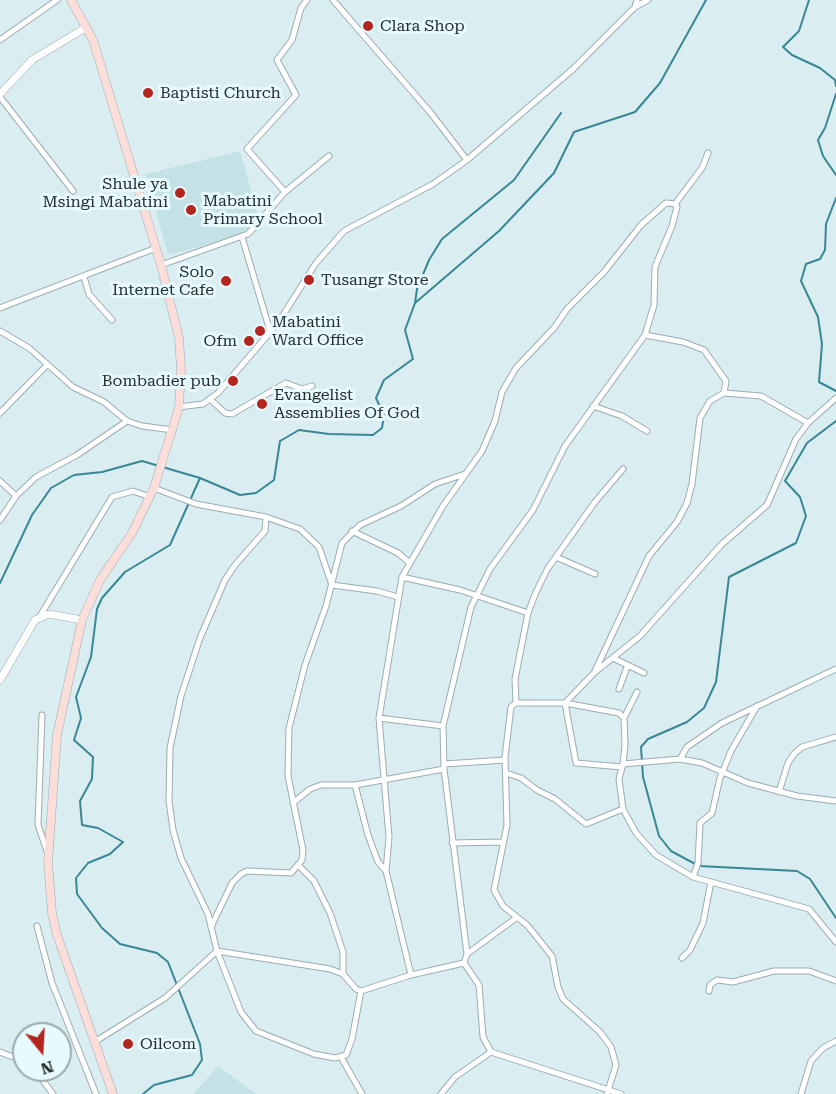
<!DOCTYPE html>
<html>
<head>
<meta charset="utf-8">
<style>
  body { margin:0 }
  #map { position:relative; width:836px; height:1094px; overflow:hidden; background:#daedf1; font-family:"Roboto Serif",serif }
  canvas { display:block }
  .north { position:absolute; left:12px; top:1022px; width:60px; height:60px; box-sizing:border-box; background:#e7fbff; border:2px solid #9aa9ac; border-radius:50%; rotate:162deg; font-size:16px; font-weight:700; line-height:24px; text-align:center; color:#272f30 }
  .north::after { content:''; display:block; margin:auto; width:21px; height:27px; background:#b4251e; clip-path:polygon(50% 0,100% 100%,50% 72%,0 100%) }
</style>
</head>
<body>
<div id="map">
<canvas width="836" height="1094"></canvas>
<div class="north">N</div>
</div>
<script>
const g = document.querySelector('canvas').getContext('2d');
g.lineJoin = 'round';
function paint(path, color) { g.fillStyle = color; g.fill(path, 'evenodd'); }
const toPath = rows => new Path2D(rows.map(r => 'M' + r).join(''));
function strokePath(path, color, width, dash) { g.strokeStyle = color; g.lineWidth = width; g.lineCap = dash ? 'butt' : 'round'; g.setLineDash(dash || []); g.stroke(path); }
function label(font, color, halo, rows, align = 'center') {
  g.font = font + ' "Roboto Serif",serif'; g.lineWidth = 6; g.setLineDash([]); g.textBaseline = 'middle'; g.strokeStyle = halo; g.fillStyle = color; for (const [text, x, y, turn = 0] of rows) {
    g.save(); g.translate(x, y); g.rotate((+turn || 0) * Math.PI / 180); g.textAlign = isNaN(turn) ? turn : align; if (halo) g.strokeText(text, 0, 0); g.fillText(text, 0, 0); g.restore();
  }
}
paint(toPath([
  [240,151,262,230,168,255,146,174],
  [218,1066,256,1094,193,1094]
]), '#c4e1e6');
strokePath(toPath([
  [809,0,799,31,783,47,792,55,820,68,835,80,836,86],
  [836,94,825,128,818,140,823,156,836,175],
  [836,198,826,224,825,250,820,259,806,264,801,281,818,317,822,344,819,382,836,391],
  [415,303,417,289,429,260,442,239,514,180,561,113],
  [836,421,807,443,785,481,800,497,806,516,796,543,729,577,716,682,704,708,687,722,648,739,641,747,643,777,659,836,671,851,699,866,797,871,810,879,836,918],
  [0,583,32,515,51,488,74,475,102,472,142,461,200,478,240,495,256,493,274,480,280,441,299,430,329,434,373,435,382,428,384,415,376,398,384,380,413,359,405,330,415,303,499,231,554,173,574,132,635,112,660,83,706,0],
  [143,1094,154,1085,192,1075,202,1060,200,1044,168,962,157,953,120,944,102,928,77,894,76,878,88,863,110,854,123,842,98,828,82,825,80,801,92,779,93,757,74,740,81,718,76,697,91,657,97,609,102,598,125,572,170,545,200,478]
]), '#388795', 2);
const minor = toPath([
  [333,0,430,112,467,160],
  [635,7,648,0],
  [0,40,57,0],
  [0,97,73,191],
  [285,192,247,149,296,95,277,60,292,40,301,8,307,0],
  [675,204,702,168,708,153],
  [242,237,270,331],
  [161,265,248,234,285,192,329,156],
  [84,277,89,294,112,320],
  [0,308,156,248],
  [0,331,29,348,73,387,104,402,127,421,142,426,173,430],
  [645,335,683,342,704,350,726,381,724,393],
  [210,399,225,413,232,414,286,383,302,389,312,386],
  [593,406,622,416,647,431],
  [179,407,203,404,218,393,278,323,316,263,344,231,433,184,467,160,573,69,635,7,637,0],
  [0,413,47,365],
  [0,481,16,496],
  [154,488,196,504,266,517,300,529,319,547,332,585,377,591,398,597],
  [266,517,265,531,235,565,225,580,200,638,181,696,170,748,169,801,173,830,181,858,208,914,217,951,241,1012,256,1031,314,1054,335,1058,346,1055,352,1039,361,991],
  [0,520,16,496,36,477,77,455,127,421],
  [352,531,398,553,410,563],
  [556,557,595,574],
  [402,577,460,590,528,613],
  [40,616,112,497,133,491,150,497],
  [613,658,644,673],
  [595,671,649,556,677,522,687,503,692,484,700,418,710,401,724,393,761,396,808,423],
  [619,689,627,667],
  [516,703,515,679,528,613,536,592,548,568,595,502,623,469],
  [42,715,38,825,47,851],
  [379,718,443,726],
  [624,718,637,692],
  [680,759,687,747,722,723,836,669],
  [444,764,505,760],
  [623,764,680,759,702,763,748,783,797,796,836,801],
  [622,767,576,763,565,703,619,713,624,718,625,745,623,764,619,779,623,809,636,833,656,855,693,877,809,909,836,942],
  [506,773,521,778,537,790,555,799,586,824,623,809],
  [355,785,368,835,378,862,386,871],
  [779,792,788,763,794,754,802,747,836,737],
  [293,803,310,789,321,785,355,785,444,769],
  [452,843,503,842],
  [299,866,314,881,330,913,343,952,343,974],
  [693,877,698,863,700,823,712,813,720,778,731,751,757,706],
  [37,926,52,983,96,1094],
  [211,927,232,883,241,874,247,871,291,873,302,860,303,850,288,776,289,728,305,665,326,606,342,543,360,525,401,506,435,484,465,474],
  [467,954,516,918],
  [682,958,690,950,703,923,711,882],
  [411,975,386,871,389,837,379,718,402,577,443,506,482,451,495,421,502,392,516,368,554,328,567,309,604,272,641,225,666,203,675,204,677,207,672,226,655,267,654,305,645,335,565,446,533,510,490,569,471,607,443,726,444,769,467,954,464,963],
  [709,991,710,985,717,980,733,982,774,971,809,971,836,981],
  [96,1041,165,998,217,951,330,969,343,974,356,989,361,991,411,975,464,963,479,985,483,1037,491,1052,621,1094],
  [0,1052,24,1061],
  [341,1057,362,1094],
  [35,1070,53,1094],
  [441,1094,455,1077,491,1052],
  [607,1094,616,1065,611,1047,600,1032,563,999,558,987,552,956,527,925,503,906,494,890,507,825,505,757,511,707,516,703,565,703,595,672,640,636,722,544,767,505,796,439,808,423,836,398],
  [801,1094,811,1061,823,1048,836,1041]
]);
const tertiary = toPath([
  [0,94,32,60,85,28],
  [0,680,35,620,49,614,82,620]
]);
const secondary = toPath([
  [71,0,93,40,161,265,179,338,181,369,179,407,154,488,132,533,100,580,82,620,57,735,48,862,52,913,57,935,113,1094]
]);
strokePath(minor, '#9badb1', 7);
strokePath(tertiary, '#9badb1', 8);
strokePath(secondary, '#9badb1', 9);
strokePath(minor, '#fff', 5);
strokePath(tertiary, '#fff', 7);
strokePath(secondary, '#fbddd9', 8);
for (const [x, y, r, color] of [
  [368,26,6,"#b4251e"],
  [148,93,6,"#b4251e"],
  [180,193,6,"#b4251e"],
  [191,210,6,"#b4251e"],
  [309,280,6,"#b4251e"],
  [226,281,6,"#b4251e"],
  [260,331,6,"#b4251e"],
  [249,341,6,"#b4251e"],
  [233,381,6,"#b4251e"],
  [262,404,6,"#b4251e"],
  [128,1044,6,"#b4251e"]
]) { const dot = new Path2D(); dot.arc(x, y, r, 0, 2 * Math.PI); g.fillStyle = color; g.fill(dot); strokePath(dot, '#e7fbff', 2); }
label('16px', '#272f30', '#e7fbff', [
  ["Clara Shop",380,26],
  ["Baptisti Church",160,93],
  ["Shule ya",168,184,"right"],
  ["Msingi Mabatini",168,202,"right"],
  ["Mabatini",203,201],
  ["Primary School",203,219],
  ["Solo",214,272,"right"],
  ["Internet Cafe",214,290,"right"],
  ["Tusangr Store",321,280],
  ["Mabatini",272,322],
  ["Ward Office",272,340],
  ["Ofm",237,341,"right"],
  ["Bombadier pub",221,381,"right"],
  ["Evangelist",274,395],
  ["Assemblies Of God",274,413],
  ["Oilcom",140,1044]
], 'left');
</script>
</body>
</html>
